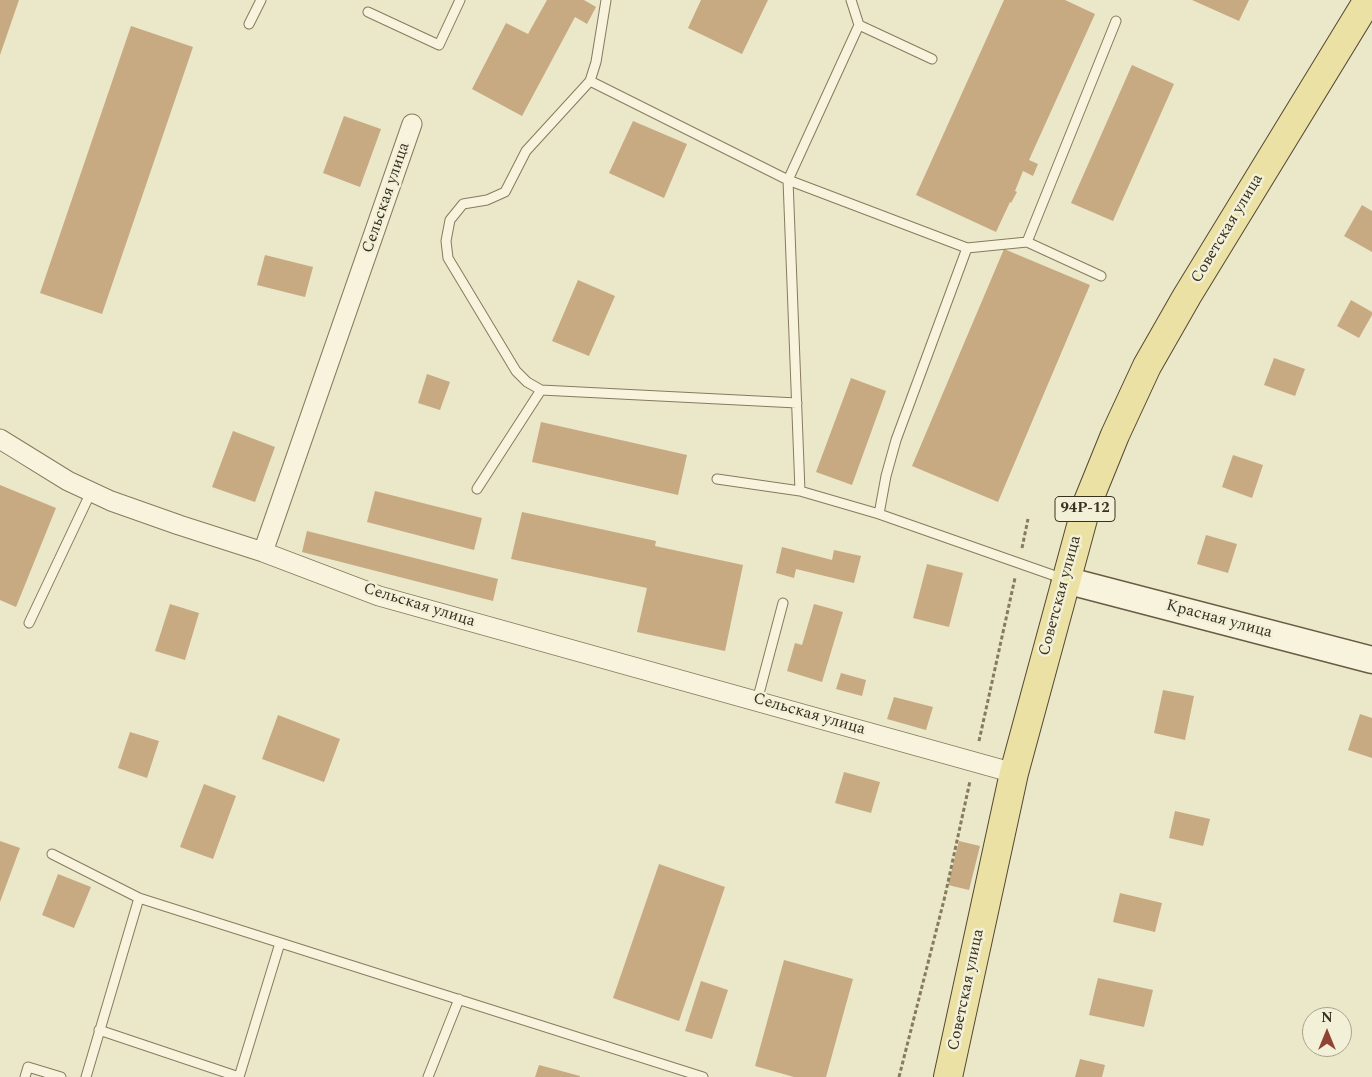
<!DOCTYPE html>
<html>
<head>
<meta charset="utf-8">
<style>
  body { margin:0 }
  #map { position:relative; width:1372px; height:1077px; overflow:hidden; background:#ebe7c9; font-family:Spectral,serif }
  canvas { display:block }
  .north { position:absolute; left:1302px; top:1007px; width:50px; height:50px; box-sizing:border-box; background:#f3f0d8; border:1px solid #a8a38f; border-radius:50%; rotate:0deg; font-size:14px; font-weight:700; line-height:20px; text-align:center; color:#383021 }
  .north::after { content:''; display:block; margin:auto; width:18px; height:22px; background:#914333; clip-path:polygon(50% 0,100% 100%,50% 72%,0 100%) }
</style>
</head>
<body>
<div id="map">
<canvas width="1372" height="1077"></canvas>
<div class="north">N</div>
</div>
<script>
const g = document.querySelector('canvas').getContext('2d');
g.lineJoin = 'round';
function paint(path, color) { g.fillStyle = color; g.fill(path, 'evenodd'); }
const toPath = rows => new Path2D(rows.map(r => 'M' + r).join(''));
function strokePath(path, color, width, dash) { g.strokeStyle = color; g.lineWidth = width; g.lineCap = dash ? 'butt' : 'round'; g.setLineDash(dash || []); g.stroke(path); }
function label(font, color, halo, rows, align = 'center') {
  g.font = font + ' Spectral,serif'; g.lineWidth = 5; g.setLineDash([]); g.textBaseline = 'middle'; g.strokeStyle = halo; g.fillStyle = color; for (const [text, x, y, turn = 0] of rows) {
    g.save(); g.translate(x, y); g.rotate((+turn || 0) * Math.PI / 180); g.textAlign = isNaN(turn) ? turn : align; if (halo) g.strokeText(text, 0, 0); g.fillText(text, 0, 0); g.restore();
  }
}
paint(toPath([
  [0,0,19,0,0,55],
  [547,0,584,0,596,7,587,24,575,17,522,116,472,89,506,23,528,34],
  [701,0,768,0,742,54,688,28],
  [1004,0,1065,0,1095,14,1029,160,1038,164,1033,176,1023,171,1015,191,1017,192,1011,203,1010,202,996,232,916,195],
  [1192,0,1249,0,1239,21],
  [131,26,193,47,102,314,40,293],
  [1132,65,1174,84,1113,221,1071,203],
  [344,116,381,129,360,187,323,173],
  [633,121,687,144,664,198,609,173],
  [1362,205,1372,211,1372,252,1344,236],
  [1004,249,1090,285,998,502,912,466],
  [265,255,313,267,305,297,257,285],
  [578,280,615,296,589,356,552,341],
  [1351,300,1372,312,1372,315,1359,338,1337,326],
  [1274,358,1305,369,1295,396,1264,385],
  [427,374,450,382,440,410,418,403],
  [851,378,886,391,852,485,816,472],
  [541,422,687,455,678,495,532,462],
  [233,431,275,447,255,502,212,487],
  [1233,455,1263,465,1252,498,1222,487],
  [0,485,56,508,16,607,0,600],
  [375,491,482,518,474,550,367,522],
  [522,512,656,541,655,546,743,565,725,651,637,632,647,588,511,559],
  [307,531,498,579,493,601,302,552],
  [1206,535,1237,544,1228,573,1197,564],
  [782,547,832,560,834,550,861,556,854,583,796,569,794,578,776,573],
  [927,564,963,573,949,627,913,618],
  [170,604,199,613,185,660,155,651],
  [814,604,843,612,822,682,787,671,795,643,802,645],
  [841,673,866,680,862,696,836,689],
  [1163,690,1194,696,1185,740,1154,733],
  [894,697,933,707,926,730,887,719],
  [1360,714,1372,718,1372,758,1348,750],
  [278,715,340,739,324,782,262,759],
  [130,732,159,741,147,778,118,768],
  [844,772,880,782,871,813,835,803],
  [204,784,236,796,213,859,180,847],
  [1175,811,1210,819,1203,846,1169,838],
  [0,841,20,848,0,902],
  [959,841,980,846,969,890,948,885],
  [659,864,725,887,679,1021,613,998],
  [58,874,91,887,74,928,42,915],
  [1120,893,1162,903,1155,932,1113,922],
  [784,960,853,979,826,1077,794,1077,755,1066],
  [1098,978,1153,990,1144,1027,1089,1015],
  [701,981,728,990,712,1039,685,1031],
  [1080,1059,1105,1065,1102,1077,1075,1077],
  [539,1065,580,1076,580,1077,535,1077]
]), '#c7aa82');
const lane = toPath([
  [606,0,596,62,590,81,526,151,505,192,487,200,463,204,450,220,446,241,448,258,516,371,527,382,541,390,797,403],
  [368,12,439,45,460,0],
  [249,24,261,0],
  [859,25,932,59],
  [590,81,788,180,967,248,896,440,886,476,879,514],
  [1027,242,1101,276],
  [967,248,1027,242,1116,21],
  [717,479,800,491,879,514,1064,579],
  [477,489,541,390],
  [800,491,788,180,859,25,851,0],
  [29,623,91,492],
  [757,701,783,603],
  [52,854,139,898,703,1077],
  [99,1030,239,1077],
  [25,1077,28,1067,61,1077],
  [86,1077,139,898],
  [239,1077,280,943],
  [428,1077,459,999]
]);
const street = toPath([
  [0,439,68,481,111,501,179,525,263,552,379,596,1014,773],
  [263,552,412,124]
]);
const secondary = toPath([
  [1065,580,1372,660]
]);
const primary = toPath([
  [948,1077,1014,773,1087,504,1115,435,1147,366,1187,296,1368,0]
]);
strokePath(lane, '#867b5f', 11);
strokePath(street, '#867b5f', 21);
strokePath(secondary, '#685c42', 29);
strokePath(primary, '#554832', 30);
strokePath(toPath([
  [1022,548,1028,519],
  [979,741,1015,578],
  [899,1077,945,896,970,781]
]), '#867b5f', 3, [4, 2.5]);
strokePath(lane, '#f7f3dc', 9);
strokePath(street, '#f7f3dc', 19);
strokePath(secondary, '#f7f3dc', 26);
strokePath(primary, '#ebe1a4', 28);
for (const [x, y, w] of [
  [1085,509,60]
]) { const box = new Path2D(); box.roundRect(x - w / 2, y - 12.5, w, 25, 4); g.fillStyle = '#f3f0d8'; g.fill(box); strokePath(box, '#383021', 1); }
label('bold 15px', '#383021', null, [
  ["94Р-12",1085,509]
]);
label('16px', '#383021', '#f3f0d8', [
  ["Сельская улица",387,198,-71],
  ["Советская улица",1228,229,-59],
  ["Советская улица",1061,596,-75],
  ["Сельская улица",419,606,17],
  ["Красная улица",1219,620,15],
  ["Сельская улица",809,715,16],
  ["Советская улица",967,990,-78]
]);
</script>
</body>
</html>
